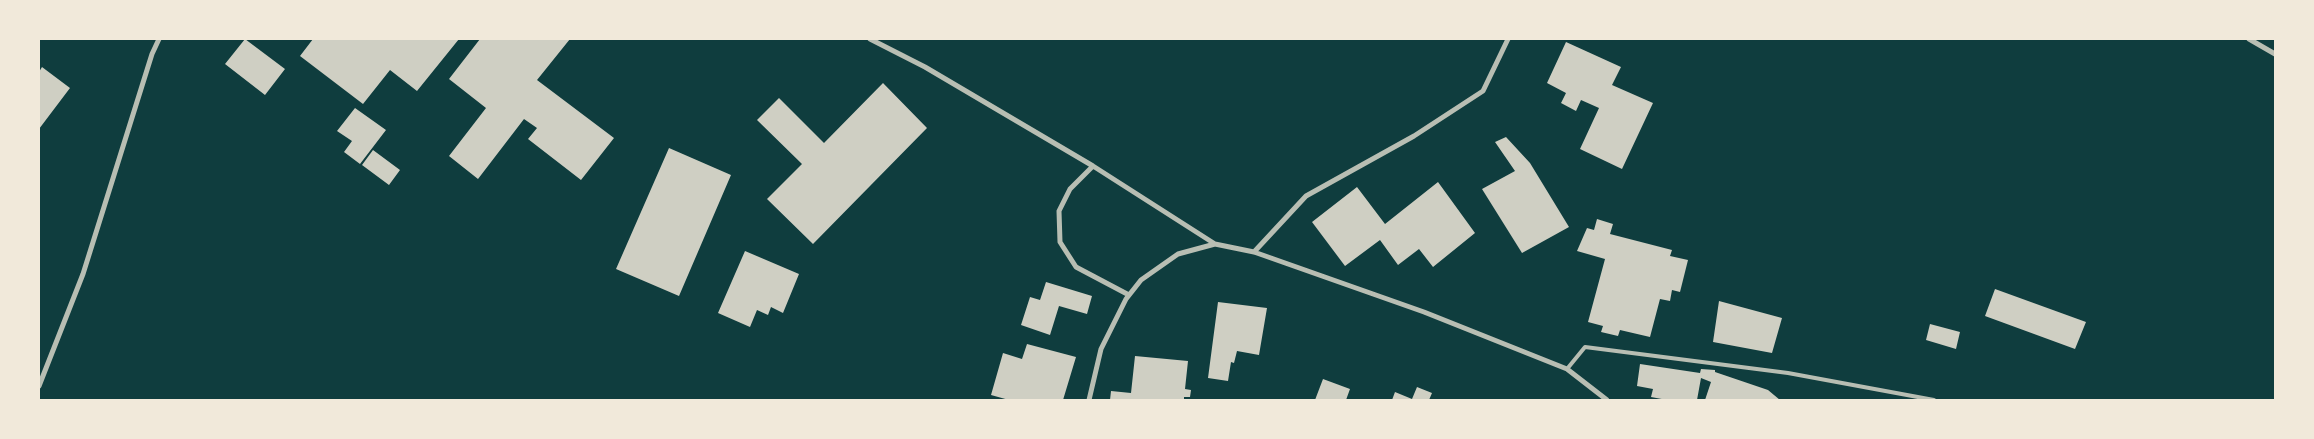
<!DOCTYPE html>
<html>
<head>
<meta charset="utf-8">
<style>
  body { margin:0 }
  #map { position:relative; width:2314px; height:439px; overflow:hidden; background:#0f3d3e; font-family:"Sofia Sans Condensed",sans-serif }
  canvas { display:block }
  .frame { position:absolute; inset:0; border:40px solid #f1e9da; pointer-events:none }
</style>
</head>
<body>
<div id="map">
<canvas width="2314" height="439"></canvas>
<div class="frame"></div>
</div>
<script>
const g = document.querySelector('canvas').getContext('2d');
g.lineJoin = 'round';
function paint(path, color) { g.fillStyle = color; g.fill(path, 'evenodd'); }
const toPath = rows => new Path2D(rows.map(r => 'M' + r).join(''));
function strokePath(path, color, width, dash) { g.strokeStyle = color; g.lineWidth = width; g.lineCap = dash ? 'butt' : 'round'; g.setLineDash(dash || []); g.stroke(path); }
paint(toPath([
  [245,39,285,69,265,95,225,64],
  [313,39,459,39,417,91,390,70,363,104,300,56],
  [480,39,570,39,537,80,614,138,581,180,528,139,537,128,524,119,478,179,449,156,486,108,449,79],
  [1566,42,1621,67,1612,85,1653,103,1622,169,1580,149,1599,108,1581,100,1576,111,1561,103,1566,93,1547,83],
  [42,67,70,88,39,129,39,72],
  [883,83,927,128,813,244,767,199,802,164,757,120,779,98,824,143],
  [355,108,386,130,360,164,344,152,352,141,337,131],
  [1506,137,1530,163,1569,227,1522,253,1482,189,1515,171,1495,142],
  [669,148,731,175,679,296,616,269],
  [373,150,400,170,389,185,362,165],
  [1438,182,1475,233,1433,267,1419,249,1398,265,1380,240,1345,266,1312,222,1357,187,1385,224],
  [1597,219,1613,224,1610,234,1672,250,1670,256,1688,260,1680,292,1672,290,1670,301,1660,299,1650,337,1620,330,1618,336,1601,332,1603,326,1588,322,1605,259,1577,251,1587,228,1594,230],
  [745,251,799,274,783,313,771,307,768,315,757,310,750,327,718,313],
  [1046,282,1092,296,1087,314,1059,306,1050,335,1021,325,1030,297,1040,300],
  [1995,289,2086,322,2075,349,1985,316],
  [1719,301,1782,318,1772,353,1713,342],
  [1218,302,1267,308,1259,355,1237,351,1234,363,1231,362,1228,381,1208,378],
  [1930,324,1960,332,1956,349,1926,340],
  [1027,344,1076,357,1063,400,1009,400,991,395,1003,353,1022,359],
  [1135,356,1188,361,1185,389,1191,390,1190,397,1184,397,1184,400,1110,400,1111,391,1131,393],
  [1640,364,1700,373,1701,369,1715,370,1715,372,1768,390,1780,400,1705,400,1711,382,1701,378,1697,400,1667,400,1651,397,1653,389,1637,386],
  [1323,379,1350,389,1346,400,1315,400],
  [1417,387,1432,393,1429,400,1392,400,1395,392,1412,399]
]), '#cfcfc3');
strokePath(toPath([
  [1567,369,1585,347,1788,373,1934,400]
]), '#b8beb3', 4);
strokePath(toPath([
  [870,39,925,67,1093,166,1215,244,1254,252,1424,312,1567,369,1607,400],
  [2249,39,2275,54],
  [1093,166,1070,189,1059,211,1060,242,1076,267,1129,295],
  [1254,252,1306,196,1414,136,1483,91,1508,39],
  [39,386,83,274,152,54,159,39],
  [1089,400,1101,349,1126,299,1141,280,1178,254,1215,244]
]), '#b8beb3', 5);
</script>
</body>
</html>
